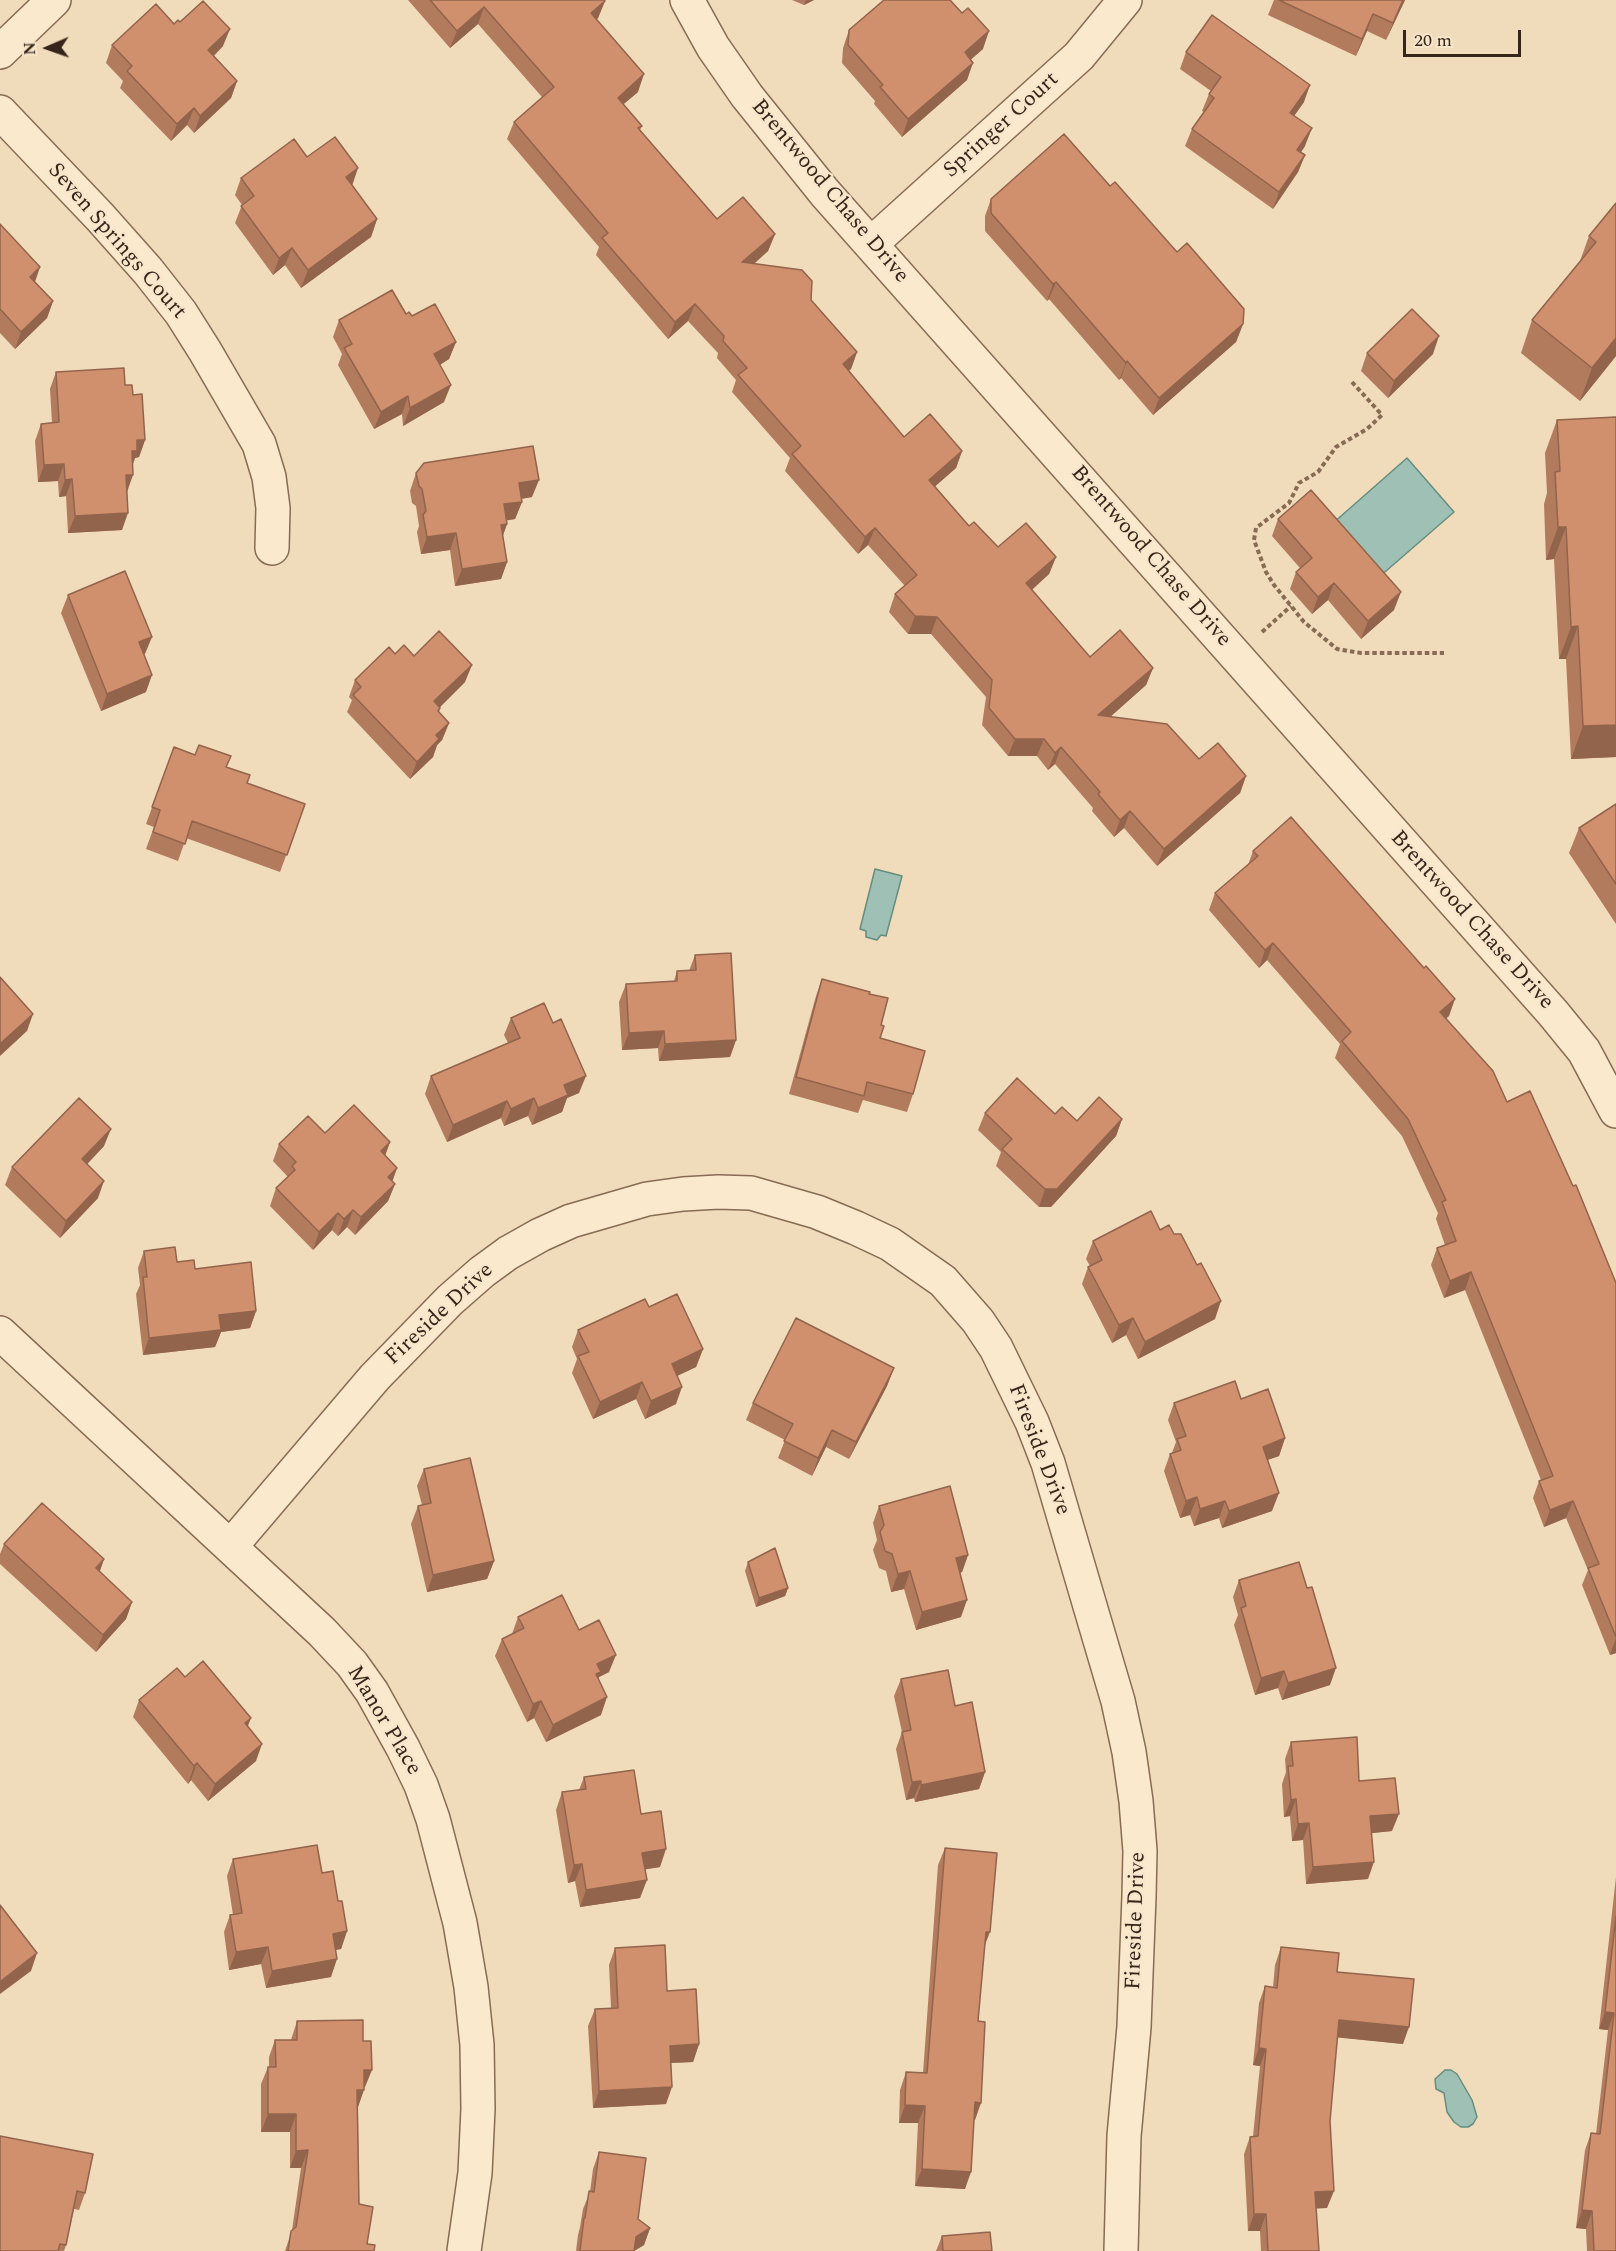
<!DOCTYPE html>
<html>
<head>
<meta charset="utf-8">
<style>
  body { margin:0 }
  #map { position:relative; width:1616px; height:2251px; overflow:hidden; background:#f0dbba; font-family:Spectral,serif }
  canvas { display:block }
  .north { position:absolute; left:18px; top:18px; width:60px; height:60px; -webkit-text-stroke:4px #f7e6ca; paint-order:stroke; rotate:268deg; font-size:16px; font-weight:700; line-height:24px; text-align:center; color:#35251a }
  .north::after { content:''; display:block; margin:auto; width:21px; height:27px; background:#35251a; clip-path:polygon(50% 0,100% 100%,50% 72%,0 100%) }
  .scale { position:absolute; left:1403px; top:30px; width:118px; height:27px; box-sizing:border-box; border:3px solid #35251a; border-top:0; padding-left:8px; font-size:18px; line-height:21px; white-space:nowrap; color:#35251a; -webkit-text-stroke:4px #f7e6ca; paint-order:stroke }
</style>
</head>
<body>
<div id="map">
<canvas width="1616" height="2251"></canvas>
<div class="north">N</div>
<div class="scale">20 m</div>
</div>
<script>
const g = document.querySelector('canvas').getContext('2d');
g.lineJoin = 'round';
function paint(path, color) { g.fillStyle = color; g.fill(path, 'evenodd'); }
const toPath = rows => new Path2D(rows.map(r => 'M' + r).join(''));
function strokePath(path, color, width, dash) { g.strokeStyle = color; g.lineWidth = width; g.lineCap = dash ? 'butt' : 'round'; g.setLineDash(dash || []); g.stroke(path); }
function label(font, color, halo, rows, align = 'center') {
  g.font = font + ' Spectral,serif'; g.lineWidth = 4.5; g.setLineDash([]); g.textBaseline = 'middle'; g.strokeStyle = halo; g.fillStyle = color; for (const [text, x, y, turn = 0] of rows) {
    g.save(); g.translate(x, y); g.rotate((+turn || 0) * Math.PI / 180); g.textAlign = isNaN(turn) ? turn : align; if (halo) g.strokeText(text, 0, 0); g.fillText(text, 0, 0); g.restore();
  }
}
const water = toPath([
  [1407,458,1454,512,1378,578,1332,524,1407,458],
  [875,869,902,876,886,936,881,935,877,940,866,937,866,931,860,929,875,869],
  [1445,2070,1451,2070,1457,2074,1472,2100,1477,2117,1473,2124,1468,2127,1461,2127,1454,2122,1447,2112,1444,2093,1436,2089,1435,2079,1445,2070]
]);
paint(water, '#9fc0b4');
strokePath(water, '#668d81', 1.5);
const minor = toPath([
  [687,0,713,47,747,96,825,193,1553,1013,1584,1051,1616,1111],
  [0,52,54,0],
  [0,112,100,217,148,271,181,313,205,351,259,444,269,477,273,508,272,548],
  [871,244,1079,56,1125,0],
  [0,1333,322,1632,352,1664,372,1692,403,1748,421,1785,433,1819,460,1923,471,1987,477,2045,478,2109,475,2173,464,2251],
  [231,1546,375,1377,450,1300,482,1272,508,1253,540,1235,571,1221,647,1199,683,1194,718,1192,751,1193,817,1212,856,1228,890,1244,943,1281,978,1321,996,1348,1032,1422,1048,1463,1095,1623,1118,1701,1129,1752,1136,1801,1140,1851,1139,1896,1134,2027,1124,2136,1121,2251]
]);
strokePath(minor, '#876b54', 36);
strokePath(toPath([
  [1352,382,1382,415,1367,429,1336,447,1318,472,1299,483,1289,503,1256,528,1254,540,1266,572,1274,585,1304,622,1337,649,1361,653,1444,653],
  [1262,632,1291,606]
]), '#876b54', 4, [4.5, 3]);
strokePath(minor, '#fbe9cd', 33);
paint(toPath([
  [408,0,604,0,605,1,598,18,596,20,638,92,623,104,642,126,640,130,717,219,775,234,768,251,754,264,811,300,857,352,851,369,848,371,904,437,962,451,956,468,935,486,969,526,998,547,1056,557,1049,574,1032,590,1090,657,1153,668,1146,685,1110,717,1199,759,1246,776,1240,793,1157,866,1124,828,1114,837,1092,811,1093,808,1055,764,1048,770,1037,756,1008,756,982,725,986,697,931,634,908,634,889,612,895,594,905,586,868,545,858,554,785,471,790,458,732,392,736,380,717,358,718,353,688,321,668,339,596,255,599,247,507,139,514,122,542,97,478,24,450,48],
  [792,0,814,0,804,5],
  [1274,0,1405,0,1386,40,1367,31,1356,56,1268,15],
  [180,22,223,46,214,56,237,81,231,98,194,133,187,125,171,141,120,88,123,81,106,63,112,45],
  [849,30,983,49,971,59,967,80,902,137,874,104,875,101,842,63,843,48],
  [1186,52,1304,102,1294,116,1305,146,1301,152,1305,155,1298,172,1273,209,1185,146,1192,129,1204,112,1202,111,1209,94,1211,91,1180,69],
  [307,157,352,185,377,219,371,237,301,288,285,265,273,275,235,223,242,205,235,195,241,178],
  [1110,186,1177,252,1243,324,1236,342,1153,415,1121,378,1119,380,1049,299,1047,301,985,231,985,216,991,199],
  [1616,203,1616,356,1580,401,1521,353,1532,320,1580,261,1589,236],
  [0,224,35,282,53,301,47,318,15,349,0,333],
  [406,314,412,316,456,342,449,359,440,365,444,402,403,426,402,414,374,429,338,365,342,354,333,337,339,320],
  [1367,353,1433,354,1388,398,1361,371],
  [56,372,125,385,133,395,145,440,139,457,135,458,133,464,127,490,122,530,68,533,66,496,59,497,58,481,38,482,35,441,41,424,52,423,50,389],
  [1616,417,1616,757,1571,759,1566,659,1559,659,1554,559,1546,560,1544,504,1547,493,1545,453,1557,420],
  [416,473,532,497,521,499,522,502,515,519,507,520,507,524,503,535,507,562,501,579,455,586,450,550,421,554,417,532,419,526,416,506,412,503,410,491],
  [1278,519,1394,610,1361,639,1328,600,1312,614,1290,589,1296,572,1300,568,1272,536],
  [68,595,145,654,144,654,146,692,101,711,61,613],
  [395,654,414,656,465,682,440,707,439,712,449,723,442,740,437,745,433,757,410,779,347,712,352,700,349,697,355,680],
  [174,747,227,767,247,783,305,804,280,872,186,838,178,861,146,849,154,827,146,824],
  [1616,804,1616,924,1569,853,1579,828],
  [1253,851,1449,1016,1446,1018,1507,1102,1616,1283,1616,1653,1610,1655,1582,1585,1588,1570,1566,1518,1544,1527,1533,1498,1539,1481,1541,1480,1465,1290,1444,1298,1431,1265,1437,1248,1445,1245,1436,1219,1438,1213,1402,1136,1335,1058,1340,1044,1267,960,1259,968,1209,910,1215,893,1248,865],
  [695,955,736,1040,730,1057,659,1061,658,1048,622,1050,619,1002,626,984,674,981,677,971,689,971],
  [822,979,869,994,881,1025,880,1038,913,1094,907,1112,863,1100,858,1113,789,1094,816,996],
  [511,1018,579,1093,567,1098,562,1112,532,1125,528,1116,504,1126,501,1118,447,1142,425,1094,431,1076,508,1043,504,1035],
  [985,1113,1055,1114,1077,1121,1122,1119,1116,1136,1051,1207,1039,1207,996,1166,1001,1152,978,1130],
  [325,1133,390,1142,385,1155,397,1168,392,1182,395,1184,388,1201,355,1235,347,1227,338,1236,332,1230,313,1250,270,1206,276,1188,288,1177,273,1161,279,1144],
  [104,1146,87,1164,98,1198,60,1238,5,1185,12,1167],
  [1160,1230,1215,1319,1138,1359,1126,1335,1112,1343,1082,1284,1088,1267,1090,1266,1086,1259,1093,1241],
  [144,1251,195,1269,256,1311,250,1328,221,1332,215,1347,143,1355,136,1294,140,1285,138,1268],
  [649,1307,703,1349,696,1367,677,1376,676,1404,645,1419,636,1399,593,1419,572,1373,577,1359,572,1347,578,1330],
  [894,1368,887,1386,849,1459,826,1447,812,1476,778,1458,785,1440,746,1420,753,1403],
  [1241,1399,1285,1438,1279,1456,1267,1460,1272,1511,1222,1528,1219,1518,1194,1526,1190,1515,1180,1518,1164,1471,1170,1454,1172,1453,1176,1442,1168,1420,1174,1403],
  [424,1469,494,1561,487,1579,427,1592,411,1524,418,1506,422,1505,417,1486],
  [879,1506,968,1555,962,1572,960,1573,961,1617,916,1630,904,1589,891,1592,886,1571,879,1568,873,1550,877,1540,873,1523],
  [4,1544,104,1559,99,1572,132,1602,126,1619,96,1652,0,1564,0,1554],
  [748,1562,788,1588,785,1596,756,1607,745,1571],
  [1239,1580,1307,1588,1330,1685,1282,1700,1278,1688,1255,1695,1234,1625,1238,1615,1233,1597],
  [518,1617,579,1630,609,1672,599,1677,598,1678,601,1715,546,1742,534,1718,527,1722,495,1656,502,1639,512,1634],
  [185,1677,248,1726,256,1761,208,1801,191,1780,188,1784,133,1717,139,1700],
  [901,1679,955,1706,985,1772,979,1789,915,1802,914,1798,906,1800,896,1749,902,1732,894,1696],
  [1291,1742,1359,1781,1392,1831,1371,1833,1368,1879,1306,1884,1303,1840,1292,1841,1290,1816,1284,1817,1282,1784,1286,1772,1285,1759],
  [584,1777,641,1814,660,1867,645,1869,640,1898,580,1907,575,1881,568,1883,556,1810,562,1792,579,1790],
  [945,1848,985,1945,978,2021,975,2120,974,2120,965,2189,915,2186,918,2123,899,2123,900,2090,906,2072,923,2073,938,1865],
  [233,1859,322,1873,338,1901,347,1931,341,1949,335,1950,331,1977,266,1988,261,1964,229,1970,224,1932,230,1915,233,1915,227,1876],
  [1616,1877,1616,2251,1587,2251,1586,2229,1576,2228,1585,2150,1591,2133,1596,2134,1608,2030,1599,2029],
  [1281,1947,1337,1972,1403,2044,1337,2037,1330,2121,1327,2208,1316,2208,1319,2251,1261,2251,1260,2231,1248,2231,1244,2154,1250,2137,1253,2136,1260,2066,1253,2065,1259,2003,1265,1986,1273,1987,1275,1965],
  [615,1948,667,1991,699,2044,693,2062,671,2063,666,2104,593,2108,588,2026,595,2009,611,2008,609,1965],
  [297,2021,363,2041,365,2087,364,2087,358,2107,359,2204,367,2244,374,2251,285,2251,292,2230,301,2168,290,2168,290,2132,261,2132,261,2084,268,2067,269,2067,269,2057,275,2040,291,2040],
  [0,2136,85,2193,79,2210,74,2209,66,2245,64,2251,0,2251],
  [599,2152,638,2219,650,2228,644,2245,634,2251,576,2251,578,2235,580,2227,583,2209,590,2192,593,2169],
  [942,2236,992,2251,936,2251]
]), '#b37b5e');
paint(toPath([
  [806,0,814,0,804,5],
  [1403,0,1405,0,1386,40,1393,23],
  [605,1,598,18,584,30,591,13],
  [484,7,478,24,450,48,457,31],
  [1373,14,1367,31,1356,56,1362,39],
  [230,29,223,46,202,67,208,50],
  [989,31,983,49,959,70,965,52],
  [973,63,967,80,902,137,908,119],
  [644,74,638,92,611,115,618,98],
  [237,81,231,98,194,133,200,116],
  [1310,85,1304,102,1284,130,1290,113],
  [194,108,187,125,171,141,177,124],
  [1312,128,1305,146,1291,167,1297,150],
  [1305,155,1298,172,1273,209,1279,192],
  [358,168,352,186,346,177],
  [377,219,371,237,301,288,308,270],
  [775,234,768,251,736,279,742,262],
  [292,248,285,265,273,275,279,258],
  [40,267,34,285,30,277],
  [1056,282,1049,299,1047,301,1053,284],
  [53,301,47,318,15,349,21,332],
  [695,304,688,321,668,339,675,322],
  [1243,324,1236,342,1153,415,1159,398],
  [1439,336,1433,354,1388,398,1394,381],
  [1616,338,1616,356,1580,401,1592,368],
  [456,342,449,359,428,372,434,354],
  [857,352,851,369,837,382,843,364],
  [1127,361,1121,378,1119,380,1126,363],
  [451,385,444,402,403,426,410,408],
  [408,396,402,414,374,429,381,412],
  [137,440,145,440,139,457,135,458,131,468,126,469],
  [962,451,956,468,923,497,929,480],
  [64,464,58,481,38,482,44,465],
  [126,475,133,475,127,492],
  [72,479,66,496,59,497,65,480],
  [539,480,532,497,513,500,519,483],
  [522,502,515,519,498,522,504,504],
  [128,513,122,530,68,533,75,516],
  [507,524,501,541,501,525],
  [1558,527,1566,527,1554,559,1546,560],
  [875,528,868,545,858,554,865,537],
  [456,533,450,550,421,554,427,537],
  [1056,557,1049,574,1020,600,1026,583],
  [507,562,501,579,455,586,462,569],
  [1334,583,1328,600,1312,614,1318,597],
  [1401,592,1394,610,1361,639,1368,621],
  [915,616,937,617,931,634,908,634],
  [1578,626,1566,659,1559,659,1571,627],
  [152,637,145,654,133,659,139,642],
  [472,665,465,682,428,719,434,701],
  [1153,668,1146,685,1092,733,1098,715],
  [152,675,146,692,101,711,107,694],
  [449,723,442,740,437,745,433,757,410,779,417,762,436,735],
  [1616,725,1616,757,1571,759,1583,726],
  [1015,739,1044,739,1037,756,1008,756],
  [1061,747,1055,764,1048,770,1055,753],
  [1246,776,1240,793,1157,866,1164,849],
  [1130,811,1124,828,1114,837,1120,820],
  [1273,943,1267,960,1259,968,1265,950],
  [1455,999,1449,1016,1434,1029,1440,1012],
  [33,1014,27,1031,0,1056,0,1044],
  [664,1031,658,1048,622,1050,629,1033],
  [736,1040,730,1057,659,1061,665,1044],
  [586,1076,579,1093,567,1098,562,1112,532,1125,538,1108,564,1085],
  [534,1098,528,1116,504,1126,511,1109],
  [507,1101,501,1118,447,1142,453,1125],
  [1122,1119,1116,1136,1051,1207,1039,1207,1045,1189],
  [111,1129,104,1146,76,1176,82,1159],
  [390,1142,384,1159,381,1151],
  [397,1168,391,1185,388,1177],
  [104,1181,98,1198,60,1238,66,1221],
  [395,1184,388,1201,355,1235,361,1217],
  [353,1210,347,1227,338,1236,344,1219],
  [338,1213,332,1230,313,1250,319,1232],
  [1471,1272,1465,1290,1444,1298,1450,1281],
  [1221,1301,1215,1319,1138,1359,1145,1342],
  [256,1311,250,1328,221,1332,215,1347,143,1355,149,1338,219,1315],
  [1133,1318,1126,1335,1112,1343,1119,1325],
  [703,1349,696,1367,666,1381,672,1364],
  [894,1368,887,1386,849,1459,856,1442],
  [642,1382,636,1399,593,1419,600,1402],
  [682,1387,676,1404,645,1419,651,1401],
  [832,1430,826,1447,812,1476,818,1458],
  [1285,1438,1279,1456,1256,1464,1263,1447],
  [1279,1493,1272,1511,1222,1528,1229,1511],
  [1197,1497,1190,1515,1180,1518,1186,1501],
  [1225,1501,1219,1518,1194,1526,1200,1509],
  [1573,1501,1566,1518,1544,1527,1550,1510],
  [968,1555,962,1572,950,1575,956,1558],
  [104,1559,98,1577,96,1568],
  [494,1561,487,1579,427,1592,433,1575],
  [910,1571,904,1589,891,1592,898,1574],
  [788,1588,785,1596,756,1607,759,1598],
  [967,1600,961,1617,916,1630,922,1612],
  [132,1602,126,1619,96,1652,103,1635],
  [1616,1638,1616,1653,1610,1655],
  [616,1655,609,1672,599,1677,594,1689,597,1664],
  [1336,1668,1330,1685,1282,1700,1288,1683],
  [1284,1671,1278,1688,1255,1695,1261,1678],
  [607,1697,601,1715,546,1742,553,1725],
  [541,1701,534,1718,527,1722,533,1704],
  [251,1718,244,1736,245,1723],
  [262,1744,256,1761,208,1801,215,1784],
  [197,1763,191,1780,188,1784,194,1766],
  [985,1772,979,1789,915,1802,921,1785],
  [921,1781,914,1798,906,1800,912,1782],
  [1296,1799,1290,1816,1284,1817,1291,1800],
  [1399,1814,1392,1831,1364,1834,1370,1816],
  [1309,1823,1303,1840,1292,1841,1298,1824],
  [666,1849,660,1867,636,1871,642,1853],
  [1374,1862,1368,1879,1306,1884,1313,1867],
  [582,1864,575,1881,568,1883,574,1865],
  [647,1880,640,1898,580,1907,586,1890],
  [347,1931,341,1949,327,1951,333,1934],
  [986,1932,990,1932,983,1950],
  [268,1947,261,1964,229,1970,236,1952],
  [37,1953,31,1971,0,1994,0,1982],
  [337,1959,331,1977,266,1988,272,1971],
  [1605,2012,1614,2013,1608,2030,1599,2029],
  [1339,2020,1409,2027,1403,2044,1333,2037],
  [699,2044,693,2062,664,2063,670,2046],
  [1259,2048,1266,2049,1260,2066,1253,2065],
  [364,2070,372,2070,365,2087,358,2088],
  [672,2087,666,2104,593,2108,599,2091],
  [357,2090,364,2090,358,2107],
  [975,2102,981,2103,975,2120,969,2120],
  [905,2105,925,2106,918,2123,899,2123],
  [268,2114,296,2114,290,2132,261,2132],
  [308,2150,301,2168,290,2168,296,2151],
  [922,2169,971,2172,965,2189,915,2186],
  [1334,2191,1327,2208,1309,2209,1315,2192],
  [1582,2210,1592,2211,1586,2229,1576,2228],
  [1254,2214,1266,2214,1260,2231,1248,2231],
  [650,2228,644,2245,634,2251,631,2251,636,2237]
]), '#92644c');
const building = toPath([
  [430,0,604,0,605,1,591,13,644,74,618,98,642,126,638,128,717,219,743,197,775,234,742,262,802,270,812,281,811,300,857,352,843,364,904,437,930,414,962,451,929,480,969,526,974,522,998,547,1026,523,1056,557,1026,583,1090,657,1120,630,1153,668,1098,715,1167,724,1199,759,1218,743,1246,776,1164,849,1130,811,1120,820,1098,794,1100,792,1061,747,1055,753,1044,739,1015,739,989,708,992,680,937,617,915,616,895,594,917,575,875,528,865,537,792,454,801,446,738,375,747,368,723,341,724,336,695,304,675,322,602,238,608,233,514,122,554,87,484,7,457,31,430,0],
  [884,0,950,0,962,13,968,8,989,31,965,52,973,63,908,119,880,87,883,85,848,45,849,30,884,0],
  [1279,0,1403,0,1393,23,1373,14,1362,39,1279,0],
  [203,1,230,29,208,50,237,81,200,116,194,108,177,124,127,71,132,66,112,45,156,4,174,24,178,20,180,22,203,1],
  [1212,15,1310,85,1290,113,1312,128,1297,150,1305,155,1279,192,1192,129,1214,98,1209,94,1221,77,1186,52,1212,15],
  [1064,134,1110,186,1115,182,1177,252,1187,243,1244,309,1243,324,1159,398,1127,361,1126,363,1056,282,1053,284,991,213,991,199,1064,134],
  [335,137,358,168,346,177,377,219,308,270,292,248,279,258,241,206,254,196,241,178,294,139,307,157,335,137],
  [1616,203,1616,338,1592,368,1532,320,1596,242,1589,236,1616,203],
  [0,224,40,267,30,277,53,301,21,332,1,310,0,310,0,224],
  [392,290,406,314,409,312,412,316,435,304,456,342,434,354,451,385,410,408,408,396,381,412,344,348,352,344,339,320,392,290],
  [1412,309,1439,336,1394,381,1367,353,1412,309],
  [124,368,125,385,132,385,133,395,142,394,145,440,137,440,137,451,132,451,133,475,126,475,128,513,75,516,72,479,65,480,64,464,44,465,41,424,59,422,56,372,124,368],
  [1616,417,1616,725,1583,726,1578,626,1571,627,1566,527,1558,527,1555,472,1560,471,1557,420,1616,417],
  [533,446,539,480,519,483,522,502,504,504,507,524,501,525,507,562,462,569,456,533,427,537,423,515,426,511,422,489,419,486,416,473,424,463,533,446],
  [1311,490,1401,592,1368,621,1334,583,1318,597,1296,572,1312,558,1278,519,1311,490],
  [125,571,152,637,139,642,152,675,107,694,68,595,125,571],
  [439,631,472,665,434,701,440,708,438,711,449,723,436,735,439,739,417,762,353,695,361,687,355,680,389,647,395,654,404,645,414,656,439,631],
  [199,745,231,756,226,767,250,775,247,783,305,804,287,855,192,821,185,844,153,832,160,810,152,807,174,747,195,755,199,745],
  [1616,804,1616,884,1579,828,1616,804],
  [1291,817,1424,968,1426,966,1455,999,1440,1012,1493,1071,1507,1102,1530,1091,1573,1186,1576,1185,1616,1283,1616,1637,1588,1568,1599,1564,1573,1501,1550,1510,1539,1481,1553,1476,1471,1272,1450,1281,1437,1248,1456,1241,1442,1202,1446,1200,1408,1119,1342,1041,1351,1032,1273,943,1265,950,1215,893,1258,856,1253,851,1291,817],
  [731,953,736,1040,665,1044,664,1031,629,1033,626,984,677,981,677,971,696,970,695,955,731,953],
  [0,977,33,1014,0,1044,0,977],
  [822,979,870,992,869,994,888,998,881,1025,884,1026,880,1038,925,1051,913,1094,867,1082,864,1096,796,1077,822,979],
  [544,1003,553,1023,561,1019,586,1076,564,1085,568,1095,538,1108,534,1098,511,1109,507,1101,453,1125,431,1076,520,1038,511,1018,544,1003],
  [1017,1078,1055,1114,1062,1107,1077,1121,1099,1097,1122,1119,1057,1189,1045,1189,1002,1149,1012,1139,985,1113,1017,1078],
  [79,1098,111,1129,82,1159,104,1181,66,1221,12,1167,79,1098],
  [354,1105,390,1142,381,1151,397,1168,388,1177,395,1184,361,1217,353,1210,344,1219,338,1213,319,1232,276,1188,295,1170,292,1166,296,1162,279,1144,308,1116,325,1133,354,1105],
  [1151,1211,1160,1230,1169,1225,1174,1234,1181,1234,1197,1265,1201,1263,1221,1301,1145,1342,1133,1318,1119,1325,1088,1267,1102,1260,1093,1241,1151,1211],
  [175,1247,177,1262,194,1260,195,1269,251,1262,256,1311,219,1315,221,1330,149,1338,143,1277,147,1277,144,1251,175,1247],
  [677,1294,703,1349,672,1364,682,1387,651,1401,642,1382,600,1402,578,1356,589,1352,578,1330,645,1299,649,1307,677,1294],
  [796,1318,894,1368,856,1442,832,1430,818,1458,784,1441,793,1424,753,1403,796,1318],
  [1235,1381,1241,1399,1268,1389,1285,1438,1263,1447,1279,1493,1229,1511,1225,1501,1200,1509,1197,1497,1186,1501,1170,1454,1181,1450,1177,1439,1186,1436,1174,1403,1235,1381],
  [470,1458,494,1561,433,1575,418,1506,431,1503,424,1469,470,1458],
  [950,1486,968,1555,956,1558,967,1600,922,1612,910,1571,898,1574,892,1554,885,1551,880,1532,884,1525,879,1506,950,1486],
  [42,1503,104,1559,96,1568,132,1602,103,1635,4,1544,42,1503],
  [775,1548,788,1588,759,1598,748,1562,775,1548],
  [1299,1562,1307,1588,1312,1587,1336,1668,1288,1683,1284,1671,1261,1678,1241,1608,1246,1606,1239,1580,1299,1562],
  [562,1595,579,1630,599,1620,616,1655,597,1664,601,1672,596,1674,607,1697,553,1725,541,1701,533,1704,502,1639,524,1628,518,1617,562,1595],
  [203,1661,251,1718,245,1723,262,1744,215,1784,197,1763,194,1766,139,1700,177,1668,185,1677,203,1661],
  [948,1670,955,1706,972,1702,985,1772,921,1785,921,1781,912,1782,902,1732,911,1730,901,1679,948,1670],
  [1357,1737,1359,1781,1395,1778,1399,1814,1370,1816,1374,1862,1313,1867,1309,1823,1298,1824,1296,1799,1291,1800,1288,1766,1293,1766,1291,1742,1357,1737],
  [634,1770,641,1814,661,1811,666,1849,642,1853,647,1880,586,1890,582,1864,574,1865,562,1792,586,1789,584,1777,634,1770],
  [317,1845,322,1873,333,1871,338,1901,342,1901,347,1931,333,1934,337,1959,272,1971,268,1947,236,1952,230,1915,242,1913,233,1859,317,1845],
  [945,1848,997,1853,990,1932,986,1932,978,2021,985,2022,981,2103,975,2102,971,2172,922,2169,925,2106,905,2105,906,2072,927,2073,945,1848],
  [0,1905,37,1953,0,1982,0,1905],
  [1616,1916,1616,2251,1594,2251,1592,2211,1582,2210,1591,2133,1600,2134,1614,2013,1605,2012,1616,1916],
  [665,1945,667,1991,696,1989,699,2044,670,2046,672,2087,599,2091,595,2009,618,2008,615,1948,665,1945],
  [1281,1947,1339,1953,1337,1972,1414,1979,1409,2027,1339,2020,1330,2121,1334,2191,1315,2192,1319,2251,1268,2251,1266,2214,1254,2214,1250,2137,1258,2136,1266,2049,1259,2048,1265,1986,1277,1988,1281,1947],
  [363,2020,363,2041,371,2041,372,2070,364,2070,364,2090,357,2090,359,2204,373,2207,367,2244,375,2245,374,2251,288,2251,291,2231,296,2227,308,2150,296,2151,296,2114,268,2114,268,2067,276,2067,275,2040,297,2040,297,2021,363,2020],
  [0,2136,93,2154,85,2193,77,2191,66,2245,60,2244,58,2251,0,2251,0,2136],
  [599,2152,646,2158,638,2219,650,2228,636,2237,634,2251,580,2251,584,2218,585,2218,589,2191,594,2192,599,2152],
  [990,2232,992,2251,943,2251,942,2236,990,2232]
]);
paint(building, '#d08f6d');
strokePath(building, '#92644c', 1.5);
label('22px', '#35251a', '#f7e6ca', [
  ["Springer Court",1002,126,-42],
  ["Brentwood Chase Drive",829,192,50],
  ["Seven Springs Court",116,242,49],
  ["Brentwood Chase Drive",1150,557,49],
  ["Brentwood Chase Drive",1471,921,48],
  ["Fireside Drive",440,1315,-43],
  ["Fireside Drive",1038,1450,69],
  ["Manor Place",383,1721,59],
  ["Fireside Drive",1137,1921,-88]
]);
</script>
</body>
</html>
